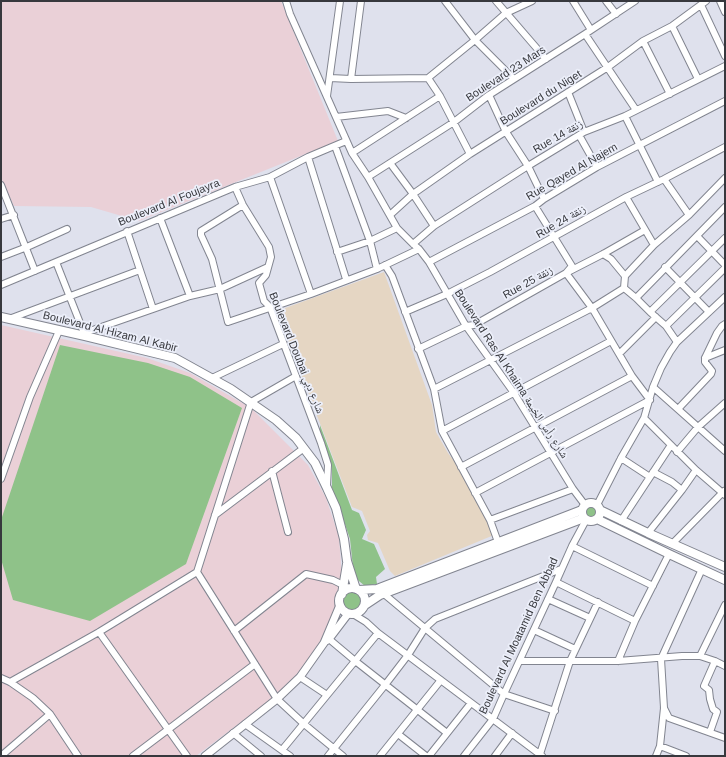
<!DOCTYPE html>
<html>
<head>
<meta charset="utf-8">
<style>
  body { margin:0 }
  #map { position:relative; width:726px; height:757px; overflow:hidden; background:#dfe1ed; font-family:Helvetica,sans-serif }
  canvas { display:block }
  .frame { position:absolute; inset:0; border:2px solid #37383d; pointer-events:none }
</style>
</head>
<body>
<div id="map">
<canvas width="726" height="757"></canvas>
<div class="frame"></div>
</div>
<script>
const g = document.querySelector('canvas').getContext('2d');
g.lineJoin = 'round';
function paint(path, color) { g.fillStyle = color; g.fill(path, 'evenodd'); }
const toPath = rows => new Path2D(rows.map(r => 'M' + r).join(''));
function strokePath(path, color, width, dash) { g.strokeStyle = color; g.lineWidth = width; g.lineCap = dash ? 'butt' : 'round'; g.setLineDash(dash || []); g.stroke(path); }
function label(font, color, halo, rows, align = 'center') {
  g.font = font + ' Helvetica,"Noto Naskh Arabic",sans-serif'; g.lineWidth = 3.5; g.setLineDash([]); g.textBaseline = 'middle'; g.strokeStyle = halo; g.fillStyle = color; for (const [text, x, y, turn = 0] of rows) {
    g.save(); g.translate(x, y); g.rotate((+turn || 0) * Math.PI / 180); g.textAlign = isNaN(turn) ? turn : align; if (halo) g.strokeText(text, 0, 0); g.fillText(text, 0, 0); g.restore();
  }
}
paint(toPath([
  [1,1,281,1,338,141,139,221,91,207,14,206,1,178],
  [1,325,147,358,190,373,251,408,308,465,326,498,339,537,342,577,334,613,320,642,300,671,277,695,196,756,1,756]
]), '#ead0d7');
paint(toPath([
  [384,272,432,405,436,432,448,453,467,478,494,535,395,576,390,571,378,543,368,540,367,535,370,531,362,511,352,507,277,311]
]), '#e5d6c3');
paint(toPath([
  [60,345,148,363,190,377,242,408,186,564,90,621,13,600,1,559,1,520],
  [320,425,352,510,359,513,366,530,362,539,374,544,385,569,376,577,377,584,365,586,354,577,350,539,338,504,332,488,332,467,320,433],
  '585 513a7 7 0 1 1 14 0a7 7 0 1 1-14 0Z',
  '343 601a9 9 0 1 1 18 0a9 9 0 1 1-18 0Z'
]), '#8fc289');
const minor = toPath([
  [286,1,290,14,352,153,368,177,397,228,413,244,419,249,429,262,466,326,514,393,573,489,585,505],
  [445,1,475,40,514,79],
  [496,1,546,59],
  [573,1,591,30],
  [606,1,616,14],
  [720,1,725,12],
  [701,5,725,56],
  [672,26,698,79],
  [585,34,636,110],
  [643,41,670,94],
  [330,78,351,79,428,78],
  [428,78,475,40,506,13,532,1],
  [428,78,440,96,470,154],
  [351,79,361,1],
  [568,92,584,132],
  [489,95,506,132,528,166,544,199],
  [327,96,340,1],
  [625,116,658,182],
  [336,117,388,111,406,118],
  [579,135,597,167],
  [335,146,370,241,377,269],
  [352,153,440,96],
  [308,157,346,279],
  [390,163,413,194,434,226],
  [270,177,311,294],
  [368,177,454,122,489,95,585,34,635,1],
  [664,179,689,215],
  [1,185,35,271],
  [235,187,243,205,269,247,271,257,266,275,259,283,264,301,270,307,321,443,328,465,327,486],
  [243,205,201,231,201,235,212,259,228,322,311,294,377,269,419,249],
  [390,215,413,194,470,154,608,67,643,41,672,26,706,1],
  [160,218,190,296],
  [1,219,14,215],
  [127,231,153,309],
  [697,236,725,265],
  [413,244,434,226,528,166,584,132,625,116,725,66],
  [654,245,689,215,725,178],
  [337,252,370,241,397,228],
  [603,254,611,259,625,276,624,288,636,298,650,312,666,326,677,342],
  [1,257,27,247,67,229],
  [56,262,84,333],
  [429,262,535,206,544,199,597,167,725,101],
  [385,265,392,276,434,389,442,431,490,520,498,542],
  [665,267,709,312],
  [625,276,654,245,626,197],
  [1,285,235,187,270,177,308,157,346,141],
  [636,298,725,207],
  [405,312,447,294,490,272,626,197,664,179,725,147],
  [650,312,725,238],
  [9,319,140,270],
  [666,326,725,268],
  [85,336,84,333,153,309,190,296,220,289,268,267],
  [418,349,466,326,474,325,566,273,603,254,645,230],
  [620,353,656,317],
  [705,358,725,350],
  [212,378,283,344],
  [653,387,725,451],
  [434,389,592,308,624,288],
  [678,409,711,374,712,371,705,362,705,358,717,333,722,326,725,324],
  [644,418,696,470,725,495],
  [442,431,611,341],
  [677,452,698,427,725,403],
  [621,458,650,477],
  [461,467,632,376],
  [272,471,288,532],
  [653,472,672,482,682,490],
  [1,479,30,397,59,331],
  [475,493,650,400,632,376,592,308,566,273,572,266,535,206],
  [597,505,621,458,644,418,653,387,661,368,670,352,677,342,725,297],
  [215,515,304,448],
  [490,520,573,489],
  [621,521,671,445],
  [648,533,682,490,696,470],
  [672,544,724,491],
  [572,546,653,586],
  [197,572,277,699,304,724,343,756],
  [556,582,635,621],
  [384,594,504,694,555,711],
  [548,599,590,618],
  [353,614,366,622,378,633,542,756],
  [534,630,575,649],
  [234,631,306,574,333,580,343,585,348,589],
  [99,632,187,756],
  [328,635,329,639,354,660,447,733],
  [700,656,725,605],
  [520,661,618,661,682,656,700,656,715,661,725,666],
  [618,661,635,621,669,554],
  [300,677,327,695],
  [1,678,10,682,33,698,50,714,78,756],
  [10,682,99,632,197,572,251,402,296,376],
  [664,708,669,718,725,738],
  [245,724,290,756],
  [710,732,717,712,713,709,710,699,709,690,704,686,715,661],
  [233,733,261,756],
  [398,734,426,756],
  [660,746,686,756],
  [282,750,378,633],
  [540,754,570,661,598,602],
  [1,756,50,714],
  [133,756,255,664],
  [328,756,385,685,408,655,425,628,435,619,561,569],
  [380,756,441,680],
  [429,756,471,703],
  [464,756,493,719,504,694,556,582,572,546,586,520],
  [495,756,512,733],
  [656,756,660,746,664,708,661,659,702,569]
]);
const tertiary = toPath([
  [326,641,329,639,348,614],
  [205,756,277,699,300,677,324,643,340,605]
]);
const secondary = toPath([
  [1,317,85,336,175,358,231,389,276,420,296,438,315,463,327,488,336,508,344,539,347,561,356,589],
  '582 512a9 9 0 1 1 18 0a9 9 0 1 1-18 0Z',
  [600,510,648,533,725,567],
  [597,519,669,554,725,580],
  '339 601a13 13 0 1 1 26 0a13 13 0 1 1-26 0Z',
  [359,590,377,589,582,510],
  [342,594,347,564],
  [365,605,380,595,584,518]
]);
strokePath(minor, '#828590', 8);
strokePath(tertiary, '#828590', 9);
strokePath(secondary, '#828590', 10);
strokePath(minor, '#fff', 6);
strokePath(tertiary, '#fff', 7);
strokePath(secondary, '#fff', 8);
label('11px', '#37383d', '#eceffa', [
  ["Boulevard 23 Mars",506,74,-33],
  ["Boulevard du Niget",541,98,-32],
  ["Rue 14 زنقة",558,137,-30],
  ["Rue Qayed Al Najem",572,172,-30],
  ["Boulevard Al Foujayra",169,203,-22],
  ["Rue 24 زنقة",561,222,-30],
  ["Rue 25 زنقة",528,283,-29],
  ["Boulevard Al Hizam Al Kabir",110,332,14],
  ["Boulevard Doubai شارع دبي",296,353,68],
  ["Boulevard Ras Al Khaima شارع رأس الخيمة",511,374,57],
  ["Boulevard Al Moatamid Ben Abbad",519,636,-65]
]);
</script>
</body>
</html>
